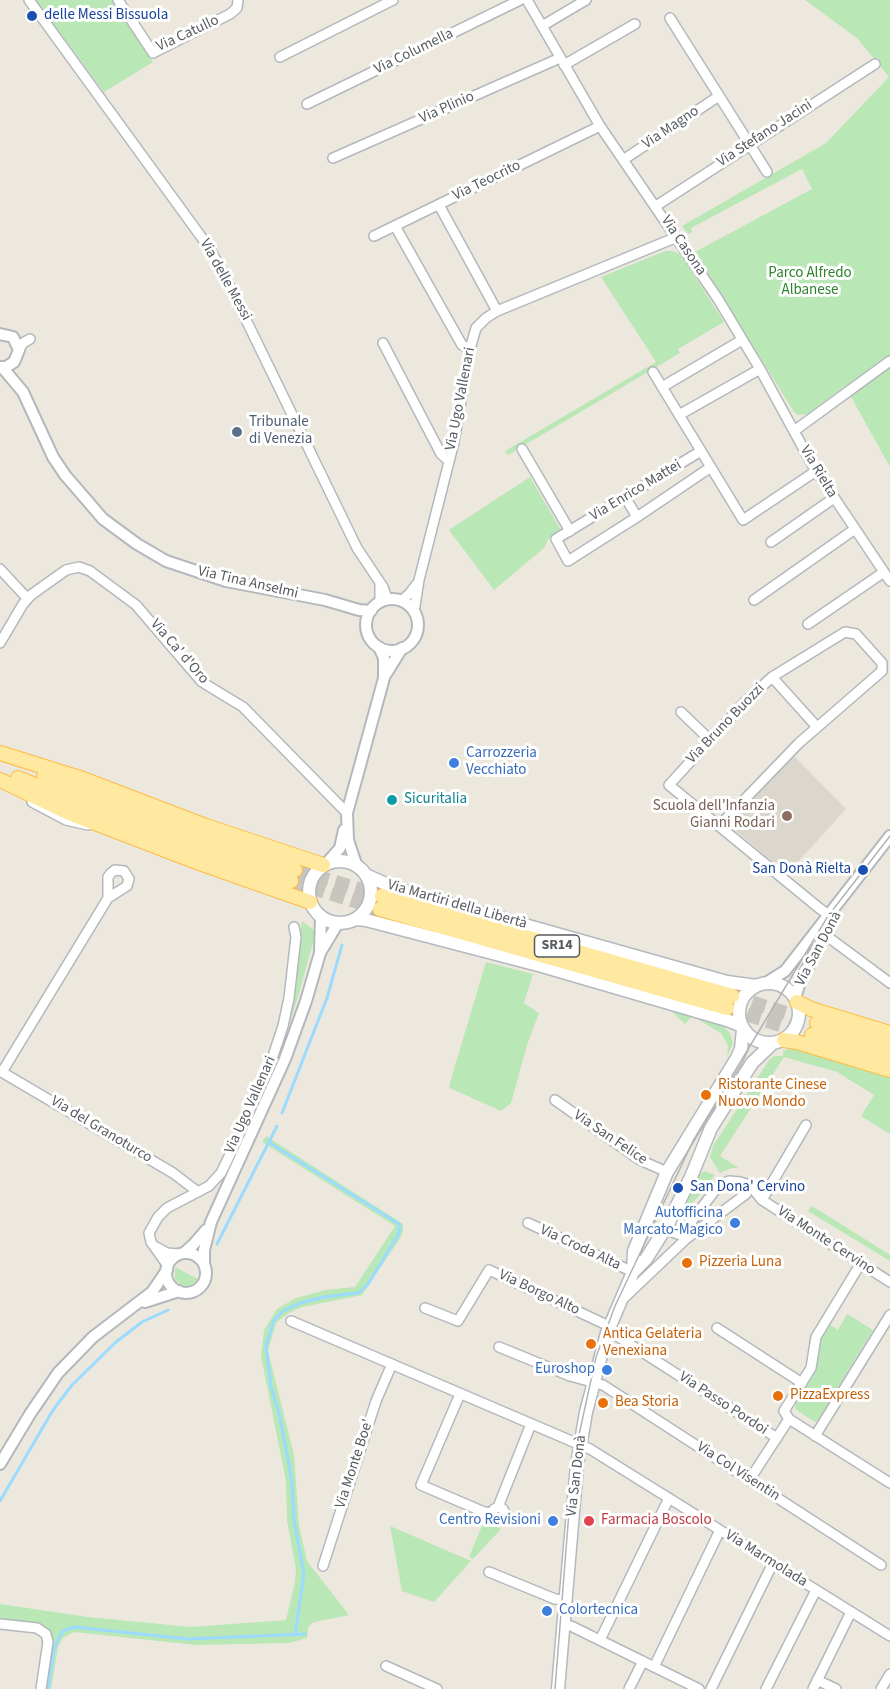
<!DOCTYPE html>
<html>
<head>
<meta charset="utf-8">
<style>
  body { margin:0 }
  canvas { display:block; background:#ece8dd }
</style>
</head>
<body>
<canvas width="890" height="1689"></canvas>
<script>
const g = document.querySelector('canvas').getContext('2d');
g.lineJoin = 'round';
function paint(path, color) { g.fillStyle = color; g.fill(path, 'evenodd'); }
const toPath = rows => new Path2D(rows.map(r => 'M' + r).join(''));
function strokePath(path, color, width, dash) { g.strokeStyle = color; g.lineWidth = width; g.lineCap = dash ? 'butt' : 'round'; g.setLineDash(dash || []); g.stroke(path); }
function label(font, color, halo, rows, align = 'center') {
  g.font = font + ' "Source Sans 3",sans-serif'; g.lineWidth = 6; g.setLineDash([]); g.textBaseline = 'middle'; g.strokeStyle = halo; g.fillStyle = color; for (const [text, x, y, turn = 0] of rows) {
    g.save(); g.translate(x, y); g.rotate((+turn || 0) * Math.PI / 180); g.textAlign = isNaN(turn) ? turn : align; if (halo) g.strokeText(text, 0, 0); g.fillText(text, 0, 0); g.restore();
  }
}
paint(toPath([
  [792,754,846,809,787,874,727,823]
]), '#dcd7cc');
paint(toPath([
  [36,0,112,0,153,62,104,92],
  [805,0,890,0,890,467,845,386,808,414,798,415,794,412,695,252,812,189,802,169,691,228,692,232,688,234,682,226,826,143,889,77,857,38],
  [665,251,674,251,681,255,724,322,678,349,680,353,508,455,505,451,656,362,601,277],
  [530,477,561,530,549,538,544,548,494,590,449,530],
  [302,921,316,932,298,997,278,1060,277,1055,291,998],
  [486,962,533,974,524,1003,539,1013,527,1045,511,1103,501,1111,450,1088,449,1086],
  [670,1010,692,1016,722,1026,725,1028,730,1033,733,1043,727,1057,728,1046,721,1033,692,1016,685,1024],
  [795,1047,890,1075,890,1134,861,1116,874,1095,837,1072,784,1057,720,1156,739,1168,731,1168,720,1173,710,1157,713,1146,769,1060,774,1056,783,1056,783,1051],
  [266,1136,403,1224,403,1230,401,1237,362,1295,302,1307,287,1314,276,1323,268,1351,294,1455,299,1526,307,1561,349,1615,314,1622,308,1627,307,1638,289,1643,196,1645,74,1632,63,1638,58,1647,51,1689,45,1689,50,1633,48,1628,33,1623,0,1620,0,1604,88,1617,191,1627,286,1620,295,1582,296,1569,287,1521,286,1481,261,1356,264,1330,277,1309,296,1298,326,1290,355,1287,395,1226,262,1142],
  [704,1171,715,1175,677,1223,677,1220,696,1178],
  [812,1206,890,1255,890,1261,808,1211],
  [175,1267,198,1279,189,1287,181,1285,175,1279],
  [847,1314,873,1330,820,1417,815,1422,795,1409,796,1399,817,1367,820,1339,829,1324,838,1330],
  [484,1521,501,1529,473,1559,469,1557],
  [390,1526,471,1561,434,1602,402,1591]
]), '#bae7b6');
strokePath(toPath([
  [282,1113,327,998,342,945],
  [270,1143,399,1224,400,1227,398,1235,368,1284,361,1291,358,1293,324,1297,300,1303,283,1311,274,1320,266,1345,271,1387,279,1413,287,1453,292,1483,294,1521,304,1573,295,1635],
  [217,1244,277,1126],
  [0,1501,53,1410,72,1385,116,1342,142,1322,168,1310],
  [48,1689,54,1649,58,1639,63,1631,74,1627,188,1639,305,1634]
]), '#9bdbff', 3);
strokePath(toPath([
  [295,870,382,896],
  [291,881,380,909],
  [732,996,817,1023],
  [727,1008,812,1035]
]), '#c7c5be', 14, [14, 7]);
const minor = toPath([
  [29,0,210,249,232,291,357,548,383,587,387,599],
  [118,0,153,53,230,14,237,8,238,0],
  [527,0,600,126,718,299,760,369,813,466,890,581],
  [670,18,767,172],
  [542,26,586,0],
  [280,57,393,0],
  [564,65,635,24],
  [307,104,520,0],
  [333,158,560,58],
  [623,160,719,96],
  [439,205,497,311],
  [656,206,875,64],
  [395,226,462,345,470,349],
  [374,236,600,126],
  [383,343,441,454,449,461],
  [19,350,23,343,30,339],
  [653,372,743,520,816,471],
  [662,387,742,340],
  [679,415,760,369],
  [794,431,890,361],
  [522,449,570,531],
  [625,497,637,517,711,467],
  [637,517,568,561,556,539,701,451],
  [771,542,834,498],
  [0,569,27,598],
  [754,600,855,529],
  [401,601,410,593,416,585],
  [380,602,380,585],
  [414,612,419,580,454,442,470,349,476,328,486,318,497,311,677,237],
  [808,624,884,572],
  [0,643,23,604,31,595,66,570,79,567,90,571,136,605,202,682,243,707,347,813],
  [772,677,817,727],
  [681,712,710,740],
  [32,802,66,820,88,825],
  [719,826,799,743,882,671,882,663,856,634,845,632,772,677,743,704,669,785,819,908,833,918],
  [820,931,890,983],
  [0,1071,173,1173,198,1192],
  [2,1072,108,898,127,886,129,879,124,871,115,870,111,873,108,877,108,898],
  [555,1100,640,1160,667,1172],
  [762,1200,806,1125],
  [528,1223,633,1272],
  [668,1224,672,1232,681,1235,719,1185,729,1181,740,1182,750,1185,762,1200,890,1282],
  [156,1247,167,1253,178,1254],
  [861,1263,816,1337,811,1368,784,1411,789,1419,890,1483],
  [168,1266,151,1242,149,1233,158,1217,167,1208,209,1186,221,1173,235,1144,272,1059,283,1026,289,998,296,937,294,927],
  [624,1298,686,1239,746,1194,750,1185],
  [425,1308,458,1321,489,1270,609,1326],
  [291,1321,590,1449,890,1636],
  [717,1328,802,1383],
  [607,1333,617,1336,777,1438],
  [499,1347,570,1376,603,1385,881,1565],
  [460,1394,421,1485,484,1512,492,1513,496,1519,501,1519,505,1513,503,1509,498,1507,494,1509,492,1513],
  [815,1436,890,1315],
  [750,1479,789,1419],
  [498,1507,531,1424],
  [323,1566,376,1401,392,1364],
  [489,1572,555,1599,565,1600],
  [0,1624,37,1628,46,1634,48,1642,41,1689],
  [563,1624,571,1626,699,1689],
  [600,1640,669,1498],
  [386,1666,437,1689],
  [654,1667,720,1530],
  [817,1680,836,1689],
  [629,1689,643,1661],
  [711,1689,773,1563],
  [766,1689,816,1590],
  [813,1689,851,1612],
  [881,1689,890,1674]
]);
const tertiary = toPath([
  [0,334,13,337,19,350,14,362,6,367,0,367],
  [2,367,23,392,53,457,65,475,103,519,137,544,166,561,226,581,325,600,359,610,371,611],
  '366 625a26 26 0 1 1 52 0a26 26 0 1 1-52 0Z',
  [384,677,402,648],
  [326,864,340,848,344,830],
  [356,864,348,840,347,813,384,678,384,658,379,647],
  [320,950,321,917],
  [766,983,785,971,890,836],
  [795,998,800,982,834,918],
  [184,1253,193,1245,206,1230],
  '166 1273a20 20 0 1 1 40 0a20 20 0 1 1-40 0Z',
  [204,1264,204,1250,211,1222,285,1059,306,1001,320,953,338,923],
  [145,1302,179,1291],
  [0,1464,30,1414,58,1373,93,1337,152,1292,167,1270]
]);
const secondary = toPath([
  '309 892a31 31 0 1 1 62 0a31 31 0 1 1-62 0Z',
  [368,876,397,889,727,982,756,986],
  [356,919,366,920,542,966,727,1020,742,1026],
  '739 1013a30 30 0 1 1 60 0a30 30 0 1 1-60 0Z',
  [633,1272,634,1251,667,1172,737,1058,741,1049,743,1029],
  [558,1689,577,1465,586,1412,607,1333,633,1272,646,1259,668,1224,691,1177,711,1128,752,1063,773,1043]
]);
const primary = toPath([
  [0,753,83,779,206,826,323,865],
  [44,776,148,818,295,870],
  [18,778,126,823,291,881],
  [0,780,69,813,199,863,310,902],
  [382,896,732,996],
  [380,909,727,1008],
  [797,1002,811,1009,890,1033],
  [817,1023,890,1045],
  [812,1035,890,1058],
  [784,1040,797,1042,890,1070]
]);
strokePath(minor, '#b4b8bd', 12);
strokePath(tertiary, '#b4b8bd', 14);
strokePath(secondary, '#b4b9bf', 15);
strokePath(primary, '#ffbc44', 16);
strokePath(minor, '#fff', 9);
strokePath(tertiary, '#fff', 10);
strokePath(secondary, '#fff', 12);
strokePath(primary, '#ffe8a0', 14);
strokePath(toPath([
  [555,1689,570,1499,577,1444,596,1357,615,1306,693,1141,828,916,890,836]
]), '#b2b3b4', 1.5);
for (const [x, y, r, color] of [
  [32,16,6,"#1a4fb4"],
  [237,432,6,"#5c6f8a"],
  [454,763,6,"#3f7fe0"],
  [392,800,6,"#0f9aa8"],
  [787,816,6,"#8d6e63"],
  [863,870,6,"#1a4fb4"],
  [706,1095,6,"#e8710a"],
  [678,1188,6,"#1a4fb4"],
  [735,1223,6,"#3f7fe0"],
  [687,1263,6,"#e8710a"],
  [591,1344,6,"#e8710a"],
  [607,1370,6,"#3f7fe0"],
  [778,1396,6,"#e8710a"],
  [603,1403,6,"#e8710a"],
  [553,1521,6,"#3f7fe0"],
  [589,1521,6,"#e0444e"],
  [547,1611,6,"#3f7fe0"]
]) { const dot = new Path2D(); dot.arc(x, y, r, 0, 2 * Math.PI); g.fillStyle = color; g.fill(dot); strokePath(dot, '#fff', 2); }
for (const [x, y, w] of [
  [557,946,45]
]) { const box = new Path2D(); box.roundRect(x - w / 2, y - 11, w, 22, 4.5); g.fillStyle = '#fff'; g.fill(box); strokePath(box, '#575c61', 1.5); }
label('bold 14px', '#575c61', null, [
  ["SR14",557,946]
]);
label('15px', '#164399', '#fff', [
  ["delle Messi Bissuola",44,16],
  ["San Donà Rielta",851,870,"right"],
  ["San Dona' Cervino",690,1188]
], 'left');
label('15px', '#575c61', '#fff', [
  ["Via Catullo",188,34,-25],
  ["Via Columella",414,52,-26],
  ["Via Plinio",447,108,-24],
  ["Via Magno",671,128,-34],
  ["Via Stefano Jacini",765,134,-33],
  ["Via Teocrito",487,181,-26],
  ["Via Casona",683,246,56],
  ["Via delle Messi",225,280,61],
  ["Via Ugo Vallenari",461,399,-79],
  ["Via Rielta",818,472,59],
  ["Via Enrico Mattei",636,491,-31],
  ["Via Tina Anselmi",248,583,13],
  ["Via Ca' d'Oro",179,652,49],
  ["Via Bruno Buozzi",726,724,-46],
  ["Via Martiri della Libertà",457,905,16],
  ["Via San Donà",819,949,-62],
  ["Via Ugo Vallenari",251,1105,-66],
  ["Via del Granoturco",101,1130,31],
  ["Via San Felice",610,1138,34],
  ["Via Monte Cervino",826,1241,33],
  ["Via Croda Alta",580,1248,25],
  ["Via Borgo Alto",539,1293,25],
  ["Via Passo Pordoi",723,1404,33],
  ["Via Monte Boe'",355,1464,-72],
  ["Via Col Visentin",738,1472,33],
  ["Via San Donà",577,1476,-83],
  ["Via Marmolada",766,1559,32]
]);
label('15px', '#2e842c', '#fff', [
  ["Parco Alfredo",810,274],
  ["Albanese",810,291]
]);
label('15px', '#4e5e75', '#fff', [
  ["Tribunale",249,423],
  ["di Venezia",249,440]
], 'left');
label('15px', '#366cbe', '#fff', [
  ["Carrozzeria",466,754,"left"],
  ["Vecchiato",466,771,"left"],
  ["Autofficina",723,1214],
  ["Marcato-Magico",723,1231],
  ["Euroshop",595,1370],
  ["Centro Revisioni",541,1521],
  ["Colortecnica",559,1611,"left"]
], 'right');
label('15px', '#0d838f', '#fff', [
  ["Sicuritalia",404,800]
], 'left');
label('15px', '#785e54', '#fff', [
  ["Scuola dell’Infanzia",775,807],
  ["Gianni Rodari",775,824]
], 'right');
label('15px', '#c56008', '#fff', [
  ["Ristorante Cinese",718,1086],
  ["Nuovo Mondo",718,1103],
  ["Pizzeria Luna",699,1263],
  ["Antica Gelateria",603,1335],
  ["Venexiana",603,1352],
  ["PizzaExpress",790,1396],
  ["Bea Storia",615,1403]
], 'left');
label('15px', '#be3a42', '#fff', [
  ["Farmacia Boscolo",601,1521]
], 'left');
</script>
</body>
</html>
